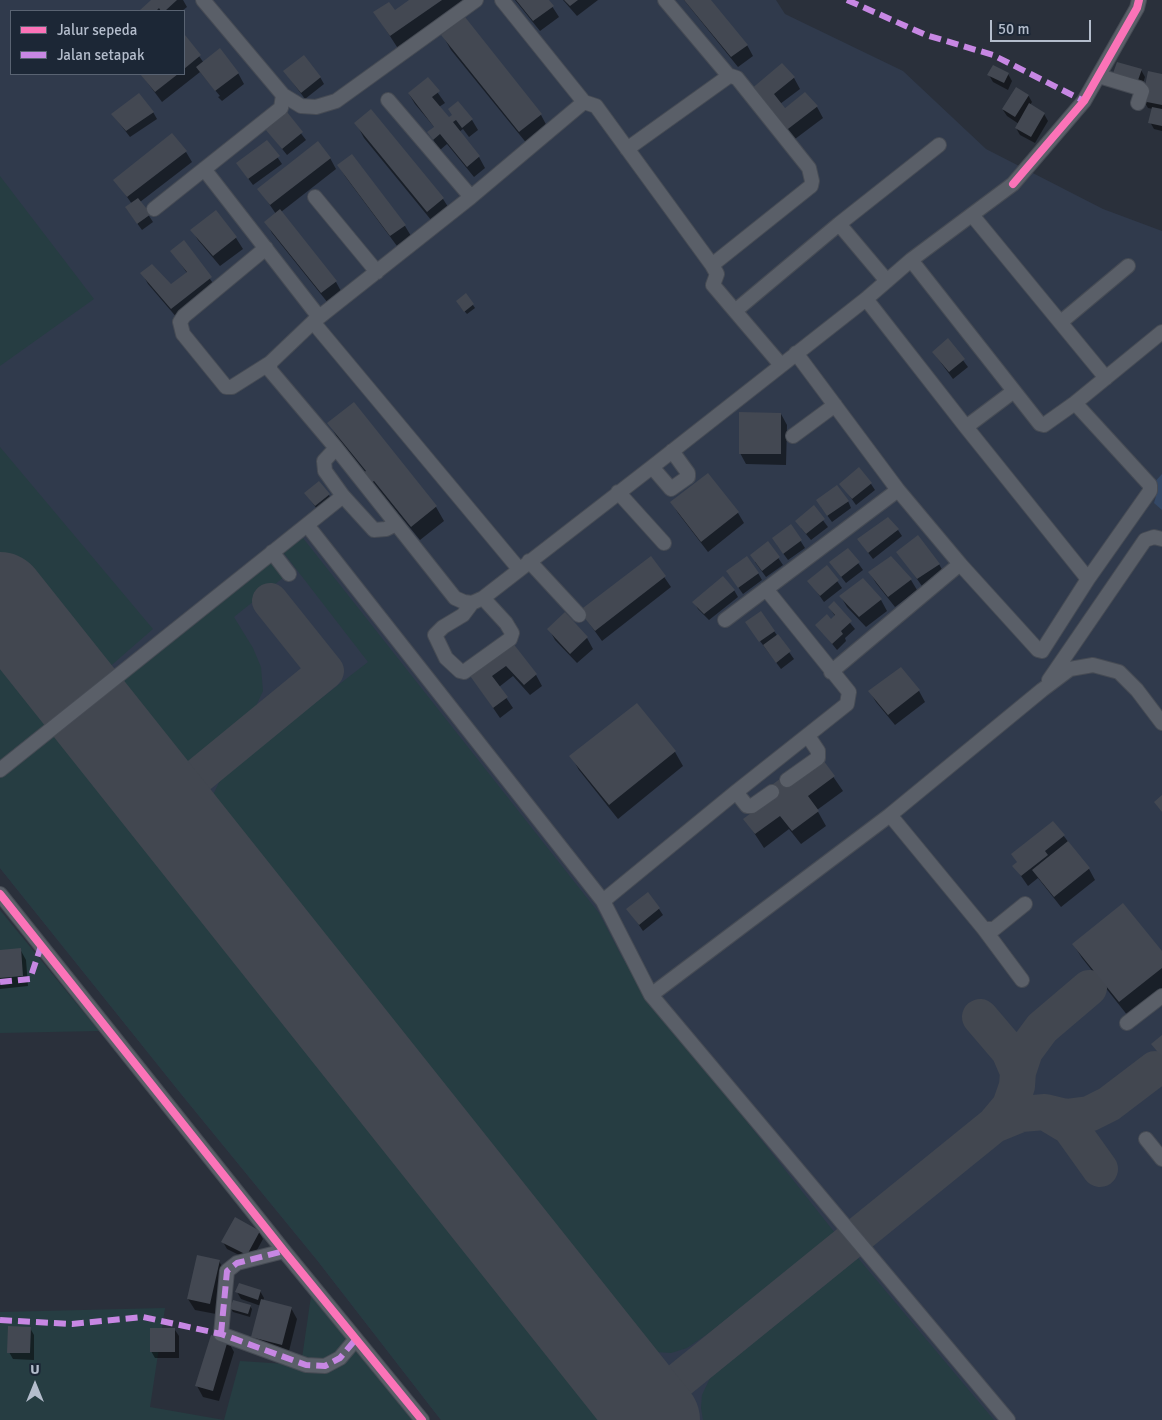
<!DOCTYPE html>
<html>
<head>
<meta charset="utf-8">
<style>
  body { margin:0 }
  #map { position:relative; width:1162px; height:1420px; overflow:hidden; background:#2a303b; font-family:Signika,sans-serif }
  canvas { display:block }
  .legend { position:absolute; left:10px; top:10px; width:175px; height:65px; box-sizing:border-box; background:#1c2736; border:1px solid #596372; margin:0; padding:6px 9px; list-style:none; font-size:15px; color:#b4bdcc }
  .legend li { display:flex; align-items:center; gap:10px; height:25px }
  .legend b { width:25px; border:1px solid #596372 }
  .north { position:absolute; left:10px; top:1360px; width:50px; height:50px; -webkit-text-stroke:4px #1c2736; paint-order:stroke; rotate:0deg; font-size:14px; font-weight:700; line-height:20px; text-align:center; color:#b4bdcc }
  .north::after { content:''; display:block; margin:auto; width:18px; height:22px; background:#b4bdcc; clip-path:polygon(50% 0,100% 100%,50% 72%,0 100%) }
  .scale { position:absolute; left:990px; top:20px; width:101px; height:22px; box-sizing:border-box; border:2px solid #b4bdcc; border-top:0; padding-left:6px; font-size:15px; line-height:18px; white-space:nowrap; color:#b4bdcc; -webkit-text-stroke:4px #1c2736; paint-order:stroke }
</style>
</head>
<body>
<div id="map">
<canvas width="1162" height="1420"></canvas>
<ul class="legend">
<li><b style="height:6px;background:#fb73b8"></b>Jalur sepeda</li>
<li><b style="height:6px;background:#c787e3"></b>Jalan setapak</li>
</ul>
<div class="north">U</div>
<div class="scale">50 m</div>
</div>
<script>
const g = document.querySelector('canvas').getContext('2d');
g.lineJoin = 'round';
function paint(path, color) { g.fillStyle = color; g.fill(path, 'evenodd'); }
const toPath = rows => new Path2D(rows.map(r => 'M' + r).join(''));
function strokePath(path, color, width, dash) { g.strokeStyle = color; g.lineWidth = width; g.lineCap = dash ? 'butt' : 'round'; g.setLineDash(dash || []); g.stroke(path); }
paint(toPath([
  [0,0,776,0,785,14,903,71,986,149,1103,209,1162,231,1162,1420,441,1420,317,1260,182,1095,0,868],
  [11,11,184,11,184,74,11,74]
]), '#303a4c');
paint(toPath([
  [0,176,94,299,0,366],
  [0,447,153,629,90,684,0,571],
  [303,538,599,913,622,957,646,994,835,1233,709,1333,687,1348,671,1353,657,1352,639,1345,614,1316,579,1302,211,835,208,814,212,797,223,774,368,662,283,552],
  [269,559,284,577,234,617,253,648,261,667,263,691,250,719,221,743,188,762,177,763,145,752,98,693],
  [0,626,554,1320,563,1356,611,1420,441,1420,317,1260,182,1095,0,868],
  [0,910,99,1031,0,1033],
  [858,1258,994,1420,703,1420,701,1408,702,1395,710,1378],
  [311,1296,412,1420,0,1420,0,1312,165,1308,150,1407,224,1420,240,1361,301,1365]
]), '#263d42');
paint(toPath([
  [1162,474,1162,510,1154,503,1156,496,1151,486]
]), '#344866');
paint(toPath([
  [153,0,183,0,187,7,182,11,140,11],
  [411,0,471,0,399,50,375,13,394,12],
  [515,0,548,0,559,17,540,31],
  [563,0,598,0,577,16],
  [684,0,709,0,747,45,753,56,738,67],
  [465,18,541,115,549,130,528,145,451,50,443,36],
  [185,37,204,63,238,73,244,84,222,101,218,97,220,96,200,72,162,102,141,74,184,74,184,38],
  [1117,63,1141,70,1145,77,1141,90],
  [782,64,794,78,800,89,780,104,784,109,805,93,817,107,823,118,791,142,757,101],
  [285,72,320,77,324,84,305,99],
  [1008,74,1012,81,1008,90,993,82,989,75],
  [1162,75,1162,131,1154,129,1150,122,1153,109,1148,108,1144,101],
  [428,79,445,103,439,107,449,119,453,116,472,120,478,130,469,137,463,129,459,132,479,157,485,168,474,177,447,144,440,150,435,143,429,133,435,128,415,104,409,94],
  [1028,95,1032,102,1030,105,1044,114,1048,121,1035,143,1020,135,1016,128,1019,124,1007,116,1003,110],
  [371,111,443,199,452,213,436,226,364,138,356,123],
  [153,112,157,119,130,137,113,115],
  [286,114,306,140,287,155,267,130],
  [267,142,282,164,253,185,242,170],
  [186,152,192,162,140,202,153,222,142,230,126,208,132,204,115,180],
  [330,158,336,169,281,212,336,282,342,293,328,303,272,233,266,222,276,214,259,189],
  [339,166,405,226,411,236,397,246,345,176],
  [215,212,236,238,243,249,220,266,198,240,192,230],
  [184,242,217,289,178,319,148,284,142,273,171,286,187,273,172,251],
  [466,295,475,308,467,314,459,305],
  [948,340,968,367,953,379,933,352],
  [781,414,787,425,786,465,746,464,740,453],
  [329,423,436,507,444,521,420,540,383,495,380,497,366,473,337,437],
  [841,484,871,484,875,490,856,505],
  [306,494,329,495,333,502,319,512],
  [848,501,851,508,832,522,821,507],
  [672,503,738,513,744,523,708,552,678,513],
  [813,507,828,527,811,540,801,528],
  [791,526,805,548,788,560,777,545],
  [898,530,902,536,873,559,863,546],
  [768,543,783,565,766,577,755,562],
  [848,549,863,570,846,583,835,569],
  [898,552,939,564,945,575,924,589],
  [651,558,671,587,602,641,581,612],
  [891,558,911,580,917,590,895,607,876,583,869,572],
  [827,567,842,588,824,602,809,581],
  [727,572,758,573,762,580,743,594],
  [863,580,881,600,887,611,866,627,847,607,841,597],
  [734,590,738,597,709,620,698,609,694,602],
  [834,603,855,629,845,638,846,641,837,650,817,625,831,621,835,616,829,607],
  [761,613,794,659,781,669,751,629],
  [549,629,587,638,593,649,577,663,555,640],
  [512,644,536,675,542,686,530,695,513,676,499,687,513,708,500,718,470,674],
  [901,669,919,691,925,702,895,725,876,702,870,692],
  [637,705,675,752,683,766,618,819,579,770,571,756],
  [823,762,843,791,817,810,826,826,801,844,789,829,764,848,745,819],
  [1053,822,1089,869,1095,880,1061,907,1038,878,1028,886,1014,866],
  [628,909,659,909,663,915,643,931],
  [1073,944,1162,953,1162,989,1128,1016,1082,958],
  [20,949,26,960,28,986,0,989,0,951],
  [259,1232,263,1239,251,1261,227,1249,223,1242],
  [219,1261,225,1272,216,1314,195,1310,188,1299],
  [260,1291,264,1298,263,1301,291,1308,297,1319,288,1355,259,1348,253,1337,261,1306,241,1299,237,1292],
  [250,1306,252,1309,250,1317,233,1312,231,1309],
  [30,1328,34,1335,34,1360,13,1359,9,1352],
  [175,1330,179,1336,179,1358,155,1358,151,1351],
  [228,1341,234,1352,219,1401,203,1397,197,1386]
]), '#0007');
strokePath(toPath([
  [164,804,326,671,270,601],
  [980,1017,1009,1051,1018,1072],
  [1045,1112,1070,1127,1100,1169],
  [994,1125,1021,1114,1045,1112,1066,1117,1089,1114,1109,1104,1155,1069],
  [645,1408,994,1125,1010,1106,1017,1086,1018,1072,1025,1051,1042,1028,1089,988]
]), '#424750', 36);
strokePath(toPath([
  [0,597,655,1420]
]), '#424750', 90);
paint(toPath([
  [151,0,177,0,165,11,161,11,159,8,156,11,139,11],
  [409,0,442,0,390,36,373,12,389,2,395,10],
  [516,0,549,0,554,6,533,21],
  [564,0,578,0,570,6],
  [684,0,711,0,748,45,731,57],
  [465,17,542,114,519,132,441,35],
  [185,35,201,55,184,69,184,37],
  [220,48,239,73,215,91,196,67],
  [304,55,321,77,301,93,283,71],
  [1117,62,1142,69,1137,83,1112,76],
  [782,63,795,77,774,94,785,108,805,92,818,106,784,132,750,90],
  [993,65,1009,73,1004,83,987,75],
  [1148,71,1162,74,1162,105,1142,101],
  [140,74,178,74,155,92],
  [428,77,440,91,432,97,449,117,452,115,448,109,458,101,473,119,462,128,456,120,453,122,480,156,467,167,440,134,433,140,427,132,434,127,408,93],
  [1016,87,1029,95,1015,117,1002,109],
  [139,93,154,112,126,131,111,114],
  [1029,103,1045,113,1031,137,1015,128],
  [1152,107,1162,109,1162,126,1148,123],
  [371,109,444,198,427,212,354,123],
  [287,112,303,132,282,149,265,129],
  [172,133,187,151,127,197,113,180],
  [267,140,280,156,248,179,236,163],
  [318,141,331,158,270,205,257,189],
  [352,154,406,225,390,236,337,165],
  [138,198,151,214,137,224,125,207],
  [280,209,337,281,321,293,264,222],
  [216,210,237,237,213,256,190,230],
  [184,240,212,277,171,309,140,273,152,264,171,284,187,272,170,251],
  [466,293,474,304,464,312,456,301],
  [948,338,965,359,949,372,932,352],
  [354,402,437,506,411,527,374,481,371,483,364,472,366,471,327,423],
  [739,412,781,413,781,454,739,454],
  [859,467,872,483,852,499,839,484],
  [708,473,739,512,701,542,670,502],
  [319,481,330,494,315,506,304,493],
  [837,485,849,501,827,516,816,500],
  [814,505,825,519,806,534,795,521],
  [888,517,899,529,868,553,857,539],
  [791,524,802,540,783,554,772,538],
  [918,535,940,564,917,579,896,552],
  [768,541,780,557,762,571,750,555],
  [848,548,860,562,841,577,829,562],
  [651,556,666,576,595,631,579,611],
  [747,556,759,573,738,588,726,571],
  [891,556,912,579,888,597,868,572],
  [827,565,839,580,820,596,807,581],
  [723,576,735,590,704,614,692,602],
  [863,578,882,599,859,617,839,596],
  [834,601,852,621,841,631,843,634,832,644,815,625,827,614,831,619,835,615,828,607],
  [761,611,775,631,759,642,745,622],
  [565,612,588,637,570,654,547,629],
  [778,634,791,651,776,663,763,645],
  [512,642,537,674,524,685,506,666,492,676,508,697,493,708,468,673],
  [901,667,920,690,888,715,868,691],
  [637,703,676,751,609,805,569,756],
  [823,760,835,776,808,796,819,811,792,831,780,816,755,834,743,819,775,795,769,787,784,776],
  [1162,795,1162,812,1154,802],
  [1053,821,1065,835,1045,851,1048,855,1021,876,1012,866,1017,862,1011,854],
  [1068,841,1090,868,1054,897,1032,870],
  [648,892,660,908,639,925,626,909],
  [1123,903,1162,951,1162,968,1119,1002,1072,944],
  [21,948,23,976,0,978,0,950],
  [1162,1035,1162,1057,1151,1044],
  [235,1217,260,1231,247,1255,221,1242],
  [197,1255,220,1260,210,1304,187,1299],
  [239,1283,261,1290,258,1300,235,1292],
  [261,1299,292,1307,282,1345,251,1337],
  [233,1300,251,1305,248,1314,230,1309],
  [8,1326,31,1327,30,1353,7,1353],
  [150,1328,175,1328,175,1352,150,1352],
  [211,1335,228,1340,213,1391,195,1386]
]), '#434852');
const minor = toPath([
  [502,0,584,102],
  [665,0,729,76],
  [1099,76,1139,88,1142,91,1138,103],
  [283,95,301,106,316,107,336,101,476,0],
  [388,100,471,197],
  [627,149,729,76,731,76,737,78,809,168,812,181,811,186,712,265],
  [204,169,319,317],
  [315,197,377,272],
  [154,209,281,108,283,95,203,0],
  [972,215,1106,378],
  [839,224,887,281],
  [266,248,184,316,180,322,183,334,226,387,232,387,270,363],
  [911,260,1040,424,1044,425,1075,403,1162,332],
  [735,311,713,285,717,274,712,265,596,106,584,102,471,197,313,322,270,363,270,370,336,448,455,598,464,602,472,603,483,598,652,467,866,299,911,260,1013,184,1084,101,1137,8,1139,0],
  [313,322,519,569],
  [1061,322,1128,266],
  [796,353,898,490,960,564,1038,650,1042,651,1088,579,966,427,866,299],
  [781,365,735,311,839,224,939,145],
  [1075,403,1150,485,1150,491,1088,579],
  [966,427,1014,391],
  [793,436,835,405],
  [336,448,324,461,325,471,343,496,374,530,386,529,396,524],
  [652,467,671,489,688,477,688,473,672,451],
  [618,492,664,543],
  [307,525,603,901,651,995,1008,1420],
  [272,552,289,574],
  [529,561,579,615],
  [472,603,463,615,443,627,435,635,446,658,460,671,464,672,510,639,512,633,506,623,483,598],
  [725,620,898,490],
  [831,672,960,564],
  [1049,680,1145,540,1154,537,1162,539],
  [0,770,343,496],
  [787,780,818,758,818,751,808,736],
  [736,792,747,806,752,806,772,792],
  [890,815,984,929,994,929,1025,904],
  [0,894,284,1251,422,1420],
  [603,901,736,792,847,704,849,692,766,589],
  [984,929,1022,980],
  [651,995,890,815,1042,690,1070,669,1093,665,1119,672,1137,690,1162,723],
  [1127,1023,1162,996],
  [1146,1139,1162,1159],
  [284,1251,237,1263,227,1271,221,1334,306,1365,325,1366,340,1358,356,1339]
]);
strokePath(minor, '#464b54', 16);
strokePath(minor, '#5a5f68', 14);
strokePath(toPath([
  [847,0,926,35,993,55,1084,101],
  [0,982,30,979,41,946],
  [0,1320,72,1324,143,1317,221,1334,306,1365,325,1366,340,1358,356,1339],
  [221,1334,227,1271,237,1263,284,1251]
]), '#c787e3', 6, [12, 6]);
strokePath(toPath([
  [1013,184,1084,101,1137,8,1139,0],
  [0,894,284,1251,422,1420]
]), '#fb73b8', 8);
</script>
</body>
</html>
